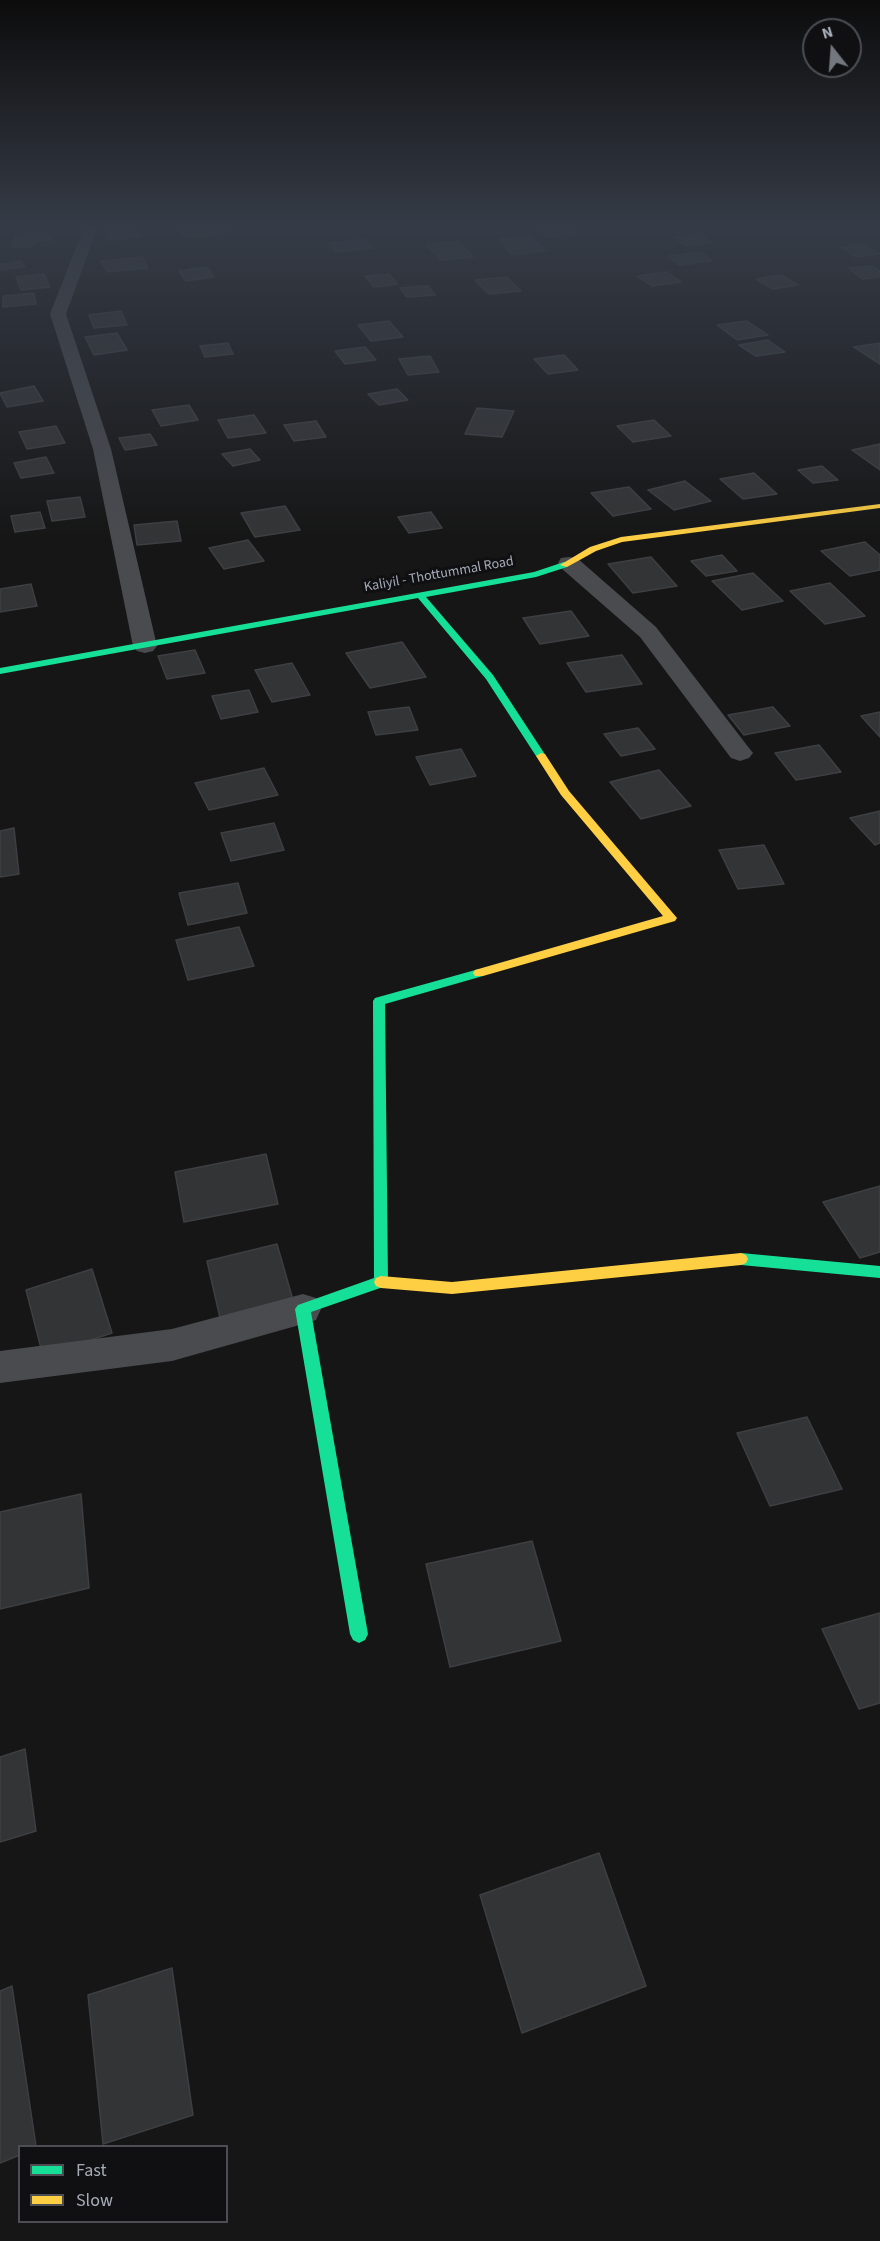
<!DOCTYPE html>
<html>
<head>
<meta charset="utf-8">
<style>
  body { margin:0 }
  #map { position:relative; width:880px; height:2241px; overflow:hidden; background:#161616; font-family:"Source Sans 3",sans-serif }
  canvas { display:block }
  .legend { position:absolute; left:18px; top:2145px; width:210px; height:78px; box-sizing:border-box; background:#101012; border:2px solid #4c4e54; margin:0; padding:8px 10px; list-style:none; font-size:18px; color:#a5acb8 }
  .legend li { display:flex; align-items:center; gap:12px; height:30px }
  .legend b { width:30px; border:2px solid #4c4e54 }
  .north { position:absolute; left:802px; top:18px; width:60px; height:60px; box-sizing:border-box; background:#101012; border:2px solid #4c4e54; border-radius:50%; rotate:343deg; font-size:16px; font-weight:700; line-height:24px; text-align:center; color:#a5acb8 }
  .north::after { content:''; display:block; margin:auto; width:21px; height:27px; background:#73787f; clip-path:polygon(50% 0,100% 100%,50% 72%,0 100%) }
</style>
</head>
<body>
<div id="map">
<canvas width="880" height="2241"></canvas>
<ul class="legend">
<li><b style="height:8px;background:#16e098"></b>Fast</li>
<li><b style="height:8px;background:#ffcf43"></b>Slow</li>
</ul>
<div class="north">N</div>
</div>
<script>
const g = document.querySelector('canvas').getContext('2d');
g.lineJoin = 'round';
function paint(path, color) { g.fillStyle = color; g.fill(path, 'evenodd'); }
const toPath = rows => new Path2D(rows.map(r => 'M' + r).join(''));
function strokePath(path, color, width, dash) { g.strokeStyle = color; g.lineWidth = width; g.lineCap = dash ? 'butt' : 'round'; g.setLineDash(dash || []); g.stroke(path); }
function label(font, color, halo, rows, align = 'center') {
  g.font = font + ' "Source Sans 3",sans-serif'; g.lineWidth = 6; g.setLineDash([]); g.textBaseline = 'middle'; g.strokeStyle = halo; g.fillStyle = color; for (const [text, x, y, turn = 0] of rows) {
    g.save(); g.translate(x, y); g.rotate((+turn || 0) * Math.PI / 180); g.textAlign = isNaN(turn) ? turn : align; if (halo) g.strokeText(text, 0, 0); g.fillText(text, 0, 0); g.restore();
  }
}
const building = toPath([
  [123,229,137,229,141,237,108,240,104,231,123,229],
  [179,229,230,229,233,233,186,238,179,229],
  [539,229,572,229,579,234,548,237,539,229],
  [22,234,48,234,51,240,35,241,36,244,30,245,31,247,13,247,11,241,16,241,14,237,23,236,22,234],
  [701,234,711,243,685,246,674,237,701,234],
  [530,236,546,251,512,255,498,239,530,236],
  [365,239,373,248,336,252,328,243,365,239],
  [458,241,474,257,441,260,426,245,458,241],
  [864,244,879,254,856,257,840,247,864,244],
  [701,252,713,261,679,265,668,256,701,252],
  [142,257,148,268,107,272,101,261,142,257],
  [21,261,25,267,0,270,0,264,21,261],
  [872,266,880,271,880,277,862,279,848,268,872,266],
  [207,267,214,277,186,281,179,271,207,267],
  [667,272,681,282,652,286,637,276,667,272],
  [44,274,50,287,21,290,16,277,44,274],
  [389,274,398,284,374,287,365,276,389,274],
  [781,275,798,285,773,289,756,279,781,275],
  [507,277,521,291,489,294,475,280,507,277],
  [428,286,435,295,407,297,400,288,428,286],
  [34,293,36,304,3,307,3,296,34,293],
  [121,311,127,325,94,328,89,315,121,311],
  [389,321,403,337,371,341,358,325,389,321],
  [747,321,768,335,737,340,717,325,747,321],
  [117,333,127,350,94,355,85,337,117,333],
  [768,340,785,352,756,356,739,345,768,340],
  [228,343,233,354,205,357,200,346,228,343],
  [880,343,880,364,854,347,880,343],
  [365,347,376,360,345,364,335,351,365,347],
  [564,355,578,370,548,374,534,359,564,355],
  [430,356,439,372,408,375,399,359,430,356],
  [34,386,43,401,7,407,0,393,34,386],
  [397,389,408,400,379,405,368,394,397,389],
  [189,405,198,420,161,426,152,410,189,405],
  [477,408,514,411,502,437,465,434,477,408],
  [254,415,266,433,228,438,218,420,254,415],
  [654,420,671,436,633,442,617,426,654,420],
  [316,421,326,437,294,441,284,425,316,421],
  [56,426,65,443,27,449,19,432,56,426],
  [150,434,157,445,125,450,119,438,150,434],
  [880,444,880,470,852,450,880,444],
  [250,449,260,460,233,466,222,454,250,449],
  [46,457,54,473,21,478,14,463,46,457],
  [822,466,838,480,813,483,798,470,822,466],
  [754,473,777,494,743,499,720,479,754,473],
  [685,481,711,501,674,510,648,490,685,481],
  [629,487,651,509,613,516,591,493,629,487],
  [80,497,85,517,52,521,47,501,80,497],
  [285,506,300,530,255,537,241,513,285,506],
  [40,512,45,528,15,532,11,516,40,512],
  [431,512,442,528,409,533,398,517,431,512],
  [177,521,181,541,137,545,134,525,177,521],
  [248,540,264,561,224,569,209,548,248,540],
  [865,542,880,555,880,570,850,576,821,551,865,542],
  [722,555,737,571,706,576,691,561,722,555],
  [651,557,677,586,633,593,608,564,651,557],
  [753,573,783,601,742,610,712,581,753,573],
  [830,583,865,616,825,624,790,591,830,583],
  [31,584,37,606,0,612,0,589,31,584],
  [571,611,589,636,540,644,523,618,571,611],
  [402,642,426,677,370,688,346,653,402,642],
  [195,650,205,673,167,679,158,656,195,650],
  [622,655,642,684,586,692,567,663,622,655],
  [292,663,310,695,272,702,255,670,292,663],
  [249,690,258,712,221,719,212,696,249,690],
  [409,707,418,730,376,735,368,712,409,707],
  [773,707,790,726,744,735,728,715,773,707],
  [880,712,880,737,861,716,880,712],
  [638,728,655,749,621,756,604,734,638,728],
  [819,745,841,772,796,780,775,753,819,745],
  [461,749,476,776,430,785,416,757,461,749],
  [264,768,278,795,209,810,195,783,264,768],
  [659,770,691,806,641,819,610,782,659,770],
  [880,811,880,843,875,845,850,818,880,811],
  [274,823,284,850,231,861,221,833,274,823],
  [14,828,19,874,0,877,0,831,14,828],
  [764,845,784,884,738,889,719,850,764,845],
  [238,883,247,913,188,925,179,893,238,883],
  [239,927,254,966,188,980,176,940,239,927],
  [266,1154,278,1204,184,1222,175,1172,266,1154],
  [880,1186,880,1252,860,1258,823,1202,880,1186],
  [277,1244,293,1300,220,1318,207,1261,277,1244],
  [92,1269,112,1333,43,1356,26,1290,92,1269],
  [807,1417,842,1489,770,1506,737,1433,807,1417],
  [81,1494,89,1588,0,1609,0,1512,81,1494],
  [532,1541,561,1641,450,1667,426,1564,532,1541],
  [880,1613,880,1703,859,1709,822,1629,880,1613],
  [25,1749,36,1831,0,1842,0,1757,25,1749],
  [599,1853,646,1986,522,2033,480,1895,599,1853],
  [172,1968,193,2115,103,2144,88,1995,172,1968],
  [12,1986,36,2146,20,2146,20,2155,0,2163,0,1991,12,1986]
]);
paint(building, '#333435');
strokePath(building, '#3e3f42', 1.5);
paint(toPath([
  [85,229,94,229,96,232,66,314,111,449,157,646,153,651,145,653,137,651,133,646,93,449,50,314,82,232,85,229],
  [569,557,577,558,656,627,749,748,753,753,749,758,740,761,731,758,640,637,561,568,558,563,561,558,569,557],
  [303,1294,316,1298,321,1309,316,1320,303,1324,172,1361,0,1383,0,1351,172,1329,303,1294]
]), '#494b4f');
paint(toPath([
  [564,562,567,563,567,567,536,577,426,597,493,675,546,756,541,759,536,756,486,679,418,598,0,674,0,668,534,572,564,562],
  [479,969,483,970,485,973,483,976,385,1004,388,1282,386,1286,311,1312,368,1634,365,1640,359,1643,353,1640,350,1634,295,1309,298,1305,374,1278,373,1001,375,998,479,969],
  [741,1253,880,1266,880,1278,741,1265,736,1263,734,1259,736,1255,741,1253]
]), '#16e098');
paint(toPath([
  [880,504,880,508,622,542,596,551,567,567,560,565,590,547,621,537,880,504],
  [541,753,545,754,569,791,677,918,675,921,483,976,475,976,473,973,475,970,663,916,561,795,536,756,541,753],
  [741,1253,746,1255,748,1259,746,1263,741,1265,452,1294,381,1288,376,1286,374,1282,376,1278,381,1276,452,1282,741,1253]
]), '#ffcf43');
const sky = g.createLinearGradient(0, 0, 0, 542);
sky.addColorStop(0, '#0c0c0c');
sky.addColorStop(0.42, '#363c47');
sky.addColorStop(1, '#363c4700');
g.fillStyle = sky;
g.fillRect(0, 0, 880, 542);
label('14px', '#a5acb8', '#101012', [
  ["Kaliyil - Thottummal Road",439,575,-10]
]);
</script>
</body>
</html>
